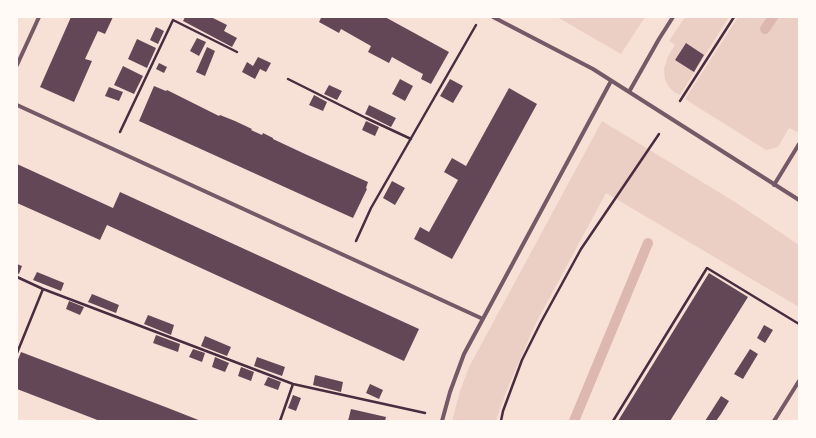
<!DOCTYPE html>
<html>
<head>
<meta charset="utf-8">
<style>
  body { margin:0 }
  #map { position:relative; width:816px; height:438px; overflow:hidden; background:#f7e1d7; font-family:"DejaVu Sans",sans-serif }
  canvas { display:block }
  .frame { position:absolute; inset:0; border:18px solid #fffaf5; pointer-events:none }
</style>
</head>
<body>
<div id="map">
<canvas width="816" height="438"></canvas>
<div class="frame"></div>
</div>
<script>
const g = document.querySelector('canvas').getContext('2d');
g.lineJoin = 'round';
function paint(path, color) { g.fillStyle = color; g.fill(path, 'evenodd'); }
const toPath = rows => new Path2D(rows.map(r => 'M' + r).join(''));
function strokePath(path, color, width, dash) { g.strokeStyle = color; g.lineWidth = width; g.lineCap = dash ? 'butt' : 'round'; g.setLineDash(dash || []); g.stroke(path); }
paint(toPath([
  [557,17,645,17,621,54],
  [685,17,729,17,680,95,674,92,669,87,665,80,664,69,668,56,675,45,669,41],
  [738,17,799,17,799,129,797,132,789,128,778,147,766,150,685,99],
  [602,121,735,202,799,245,799,307,606,193,535,325,506,392,496,421,452,421,460,391,469,367]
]), '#ebcfc5');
strokePath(toPath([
  [765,29,773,17],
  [574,421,648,243]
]), '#dcb8b0', 10);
paint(toPath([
  [71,17,113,17,105,34,98,31,85,59,92,61,74,102,40,87],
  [185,17,198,17,200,18,201,17,211,17,227,25,224,31,237,38,232,47,183,21],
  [319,17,385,17,449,52,431,84,421,79,423,74,408,66,392,57,389,63,368,52,371,46,341,29,339,33,319,22,321,18],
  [156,27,164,31,158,44,150,40],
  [197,38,206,42,199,56,190,51],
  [137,39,156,48,147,68,128,59],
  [686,43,704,55,694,72,675,60],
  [207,47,215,51,205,76,196,72],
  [258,57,271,63,266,72,260,69,255,79,242,72,247,62,253,66],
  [159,63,167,67,164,73,156,69],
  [123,66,143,76,134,94,114,85],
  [400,79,413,86,405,101,392,94],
  [450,79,463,86,453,103,440,96],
  [329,85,342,91,337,100,324,94],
  [154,86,166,91,167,90,219,116,220,115,235,121,252,129,251,130,262,135,263,133,273,138,273,139,305,154,368,182,366,188,367,189,353,218,139,121],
  [109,87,123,92,119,101,105,96],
  [509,88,537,104,452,259,414,239,420,227,429,232,458,180,444,172,452,158,466,166],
  [314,95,327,102,323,111,309,105],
  [369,105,396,118,391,127,365,114],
  [366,121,379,127,375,136,362,130],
  [17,164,113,208,120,192,419,329,404,361,107,225,100,240,17,203],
  [392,181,405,188,395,205,383,198],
  [17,264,22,266,19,274,17,273],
  [37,272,64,283,61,291,33,280],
  [709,273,748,297,670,421,618,421],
  [92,294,119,305,116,313,88,302],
  [69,301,84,307,80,315,66,309],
  [148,315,174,325,171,335,144,324],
  [764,325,773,330,765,343,757,338],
  [156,335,180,344,178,352,153,343],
  [205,336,231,347,227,356,201,346],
  [193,349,205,353,202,362,189,357],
  [750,349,758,354,743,379,734,374],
  [21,352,168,408,201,421,100,421,17,389,17,362],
  [215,357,229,363,225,372,212,367],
  [257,357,285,367,282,376,254,366],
  [241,367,254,372,251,381,238,376],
  [315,375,343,382,341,392,313,385],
  [268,377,281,382,278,390,264,385],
  [370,384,383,390,379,399,366,393],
  [293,395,301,398,296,411,288,408],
  [721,396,729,401,721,414,716,421,705,421],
  [351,409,386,417,385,421,348,421]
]), '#644757');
strokePath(toPath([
  [288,79,366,118,411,139],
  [680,101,734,17],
  [120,132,173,20,237,52],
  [356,241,371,208,476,25],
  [17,277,43,289,293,384,425,413],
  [17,353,43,289],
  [280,421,293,384],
  [501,421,503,411,522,360,541,322,581,249,659,134],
  [613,421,707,268,799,324]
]), '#4a2c40', 2.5);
strokePath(toPath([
  [493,17,593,69,799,200],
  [17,65,39,17],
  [629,92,659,39,673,17],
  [17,105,483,319],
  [774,185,799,144],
  [442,421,450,392,464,354,611,81],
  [774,421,799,381]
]), '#755966', 4);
</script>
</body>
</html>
